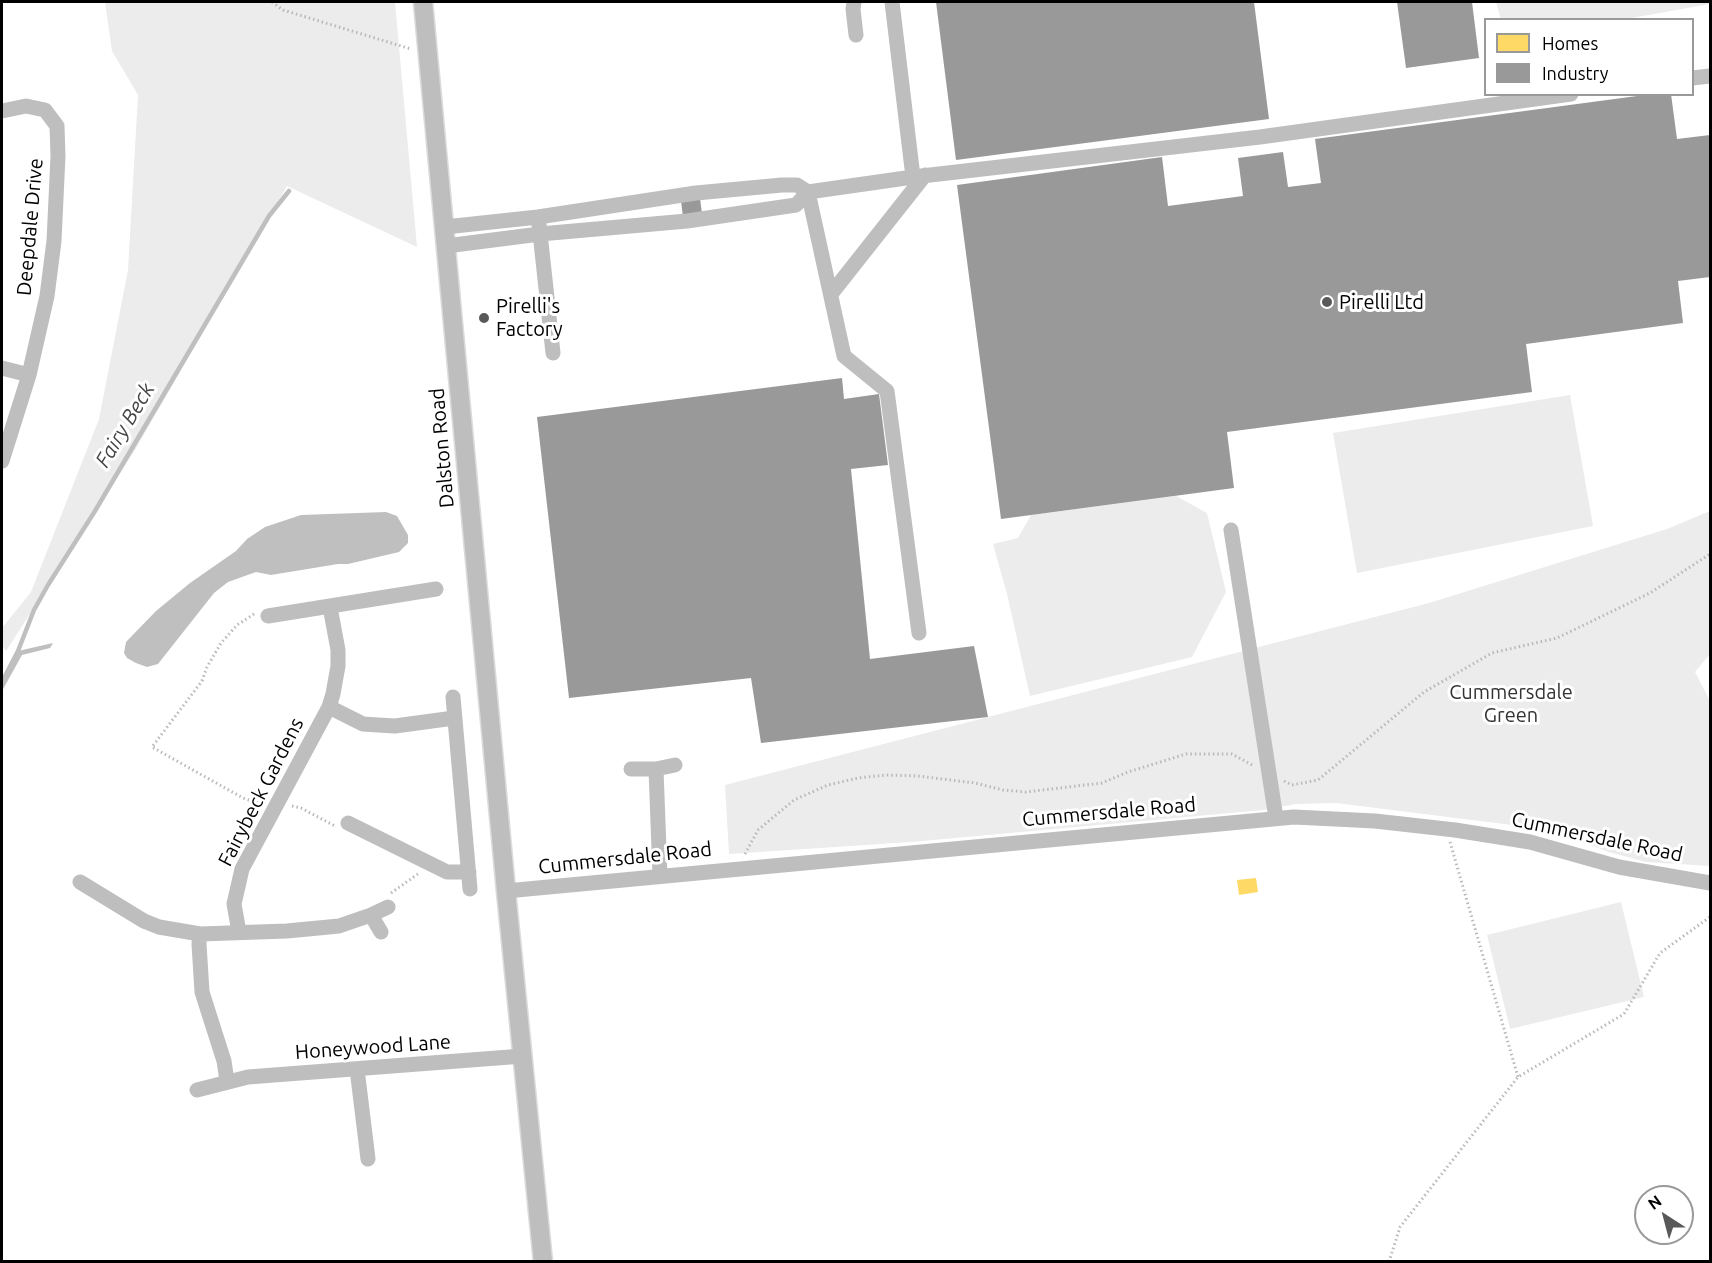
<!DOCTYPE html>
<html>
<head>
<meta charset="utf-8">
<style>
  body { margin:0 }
  #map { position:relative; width:1712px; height:1263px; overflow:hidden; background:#fff; font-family:Ubuntu,sans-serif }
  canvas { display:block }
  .frame { position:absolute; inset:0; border:3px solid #000; pointer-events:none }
  .legend { position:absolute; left:1484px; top:18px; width:210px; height:78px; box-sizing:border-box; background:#fff; border:2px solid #999; margin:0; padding:8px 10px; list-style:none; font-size:18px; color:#000 }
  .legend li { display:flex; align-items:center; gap:12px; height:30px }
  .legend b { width:30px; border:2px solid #999 }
  .north { position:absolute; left:1634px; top:1185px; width:60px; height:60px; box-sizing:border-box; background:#fff; border:2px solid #999; border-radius:50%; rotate:324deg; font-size:16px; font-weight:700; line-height:24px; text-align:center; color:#000 }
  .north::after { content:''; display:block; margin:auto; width:21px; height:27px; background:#595959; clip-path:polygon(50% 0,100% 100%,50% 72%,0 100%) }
</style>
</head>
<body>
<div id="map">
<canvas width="1712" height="1263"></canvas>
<div class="frame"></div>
<ul class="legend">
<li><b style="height:16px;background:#ffd966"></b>Homes</li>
<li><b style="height:16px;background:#999"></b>Industry</li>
</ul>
<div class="north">N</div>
</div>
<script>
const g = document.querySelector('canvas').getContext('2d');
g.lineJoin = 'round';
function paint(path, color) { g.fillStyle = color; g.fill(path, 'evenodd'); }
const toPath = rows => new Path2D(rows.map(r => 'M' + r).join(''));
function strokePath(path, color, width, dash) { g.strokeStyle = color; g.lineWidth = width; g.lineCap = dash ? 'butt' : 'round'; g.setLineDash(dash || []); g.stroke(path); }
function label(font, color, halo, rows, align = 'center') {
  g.font = font + ' Ubuntu,sans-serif'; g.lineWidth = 6; g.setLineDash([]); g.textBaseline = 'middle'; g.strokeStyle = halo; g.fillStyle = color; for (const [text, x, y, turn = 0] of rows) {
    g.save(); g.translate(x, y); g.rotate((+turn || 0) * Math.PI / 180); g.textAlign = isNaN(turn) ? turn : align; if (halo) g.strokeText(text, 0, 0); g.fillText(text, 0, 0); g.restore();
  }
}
paint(toPath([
  [105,2,395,2,417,247,287,186,135,450,6,651,2,645,2,628,31,592,99,419,128,270,138,95,112,51],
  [1496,2,1710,2,1710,4,1626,19,1501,20],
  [1570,395,1593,526,1357,573,1333,433],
  [1176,496,1207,513,1226,592,1192,657,1030,696,1007,594,993,544,1018,538,1031,515],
  [1710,511,1710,654,1695,672,1710,701,1710,866,1646,862,1609,852,1552,830,1336,803,1296,804,1263,810,911,842,729,854,725,785,1429,603,1667,529],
  [1621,902,1644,997,1510,1029,1487,935]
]), '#ececec');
paint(toPath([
  [386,512,397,516,408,535,408,543,399,552,348,564,338,564,271,575,256,572,228,582,214,593,158,664,147,667,136,663,127,658,124,653,126,642,156,611,190,583,236,551,247,539,265,527,301,515],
  [53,643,50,648,22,655,2,691,2,682,18,651]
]), '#bfbfbf');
paint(toPath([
  [1256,878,1258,892,1239,895,1237,880]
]), '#ffd966');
paint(toPath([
  [936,2,1254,2,1269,119,956,160],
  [1397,2,1472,2,1479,58,1406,68],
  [1652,94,1671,94,1677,139,1710,135,1710,277,1678,281,1683,323,1526,344,1532,392,1227,432,1234,488,1001,519,957,185,1162,157,1168,206,1243,196,1238,158,1283,152,1288,187,1321,183,1315,139],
  [700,198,702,214,683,217,681,201],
  [842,378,844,399,879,394,888,465,851,469,870,659,974,646,988,717,761,743,751,678,569,698,537,417]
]), '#999');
strokePath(toPath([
  [2,682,18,651,34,610,48,585,95,511,269,216,289,191]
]), '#bfbfbf', 4.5);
const major = toPath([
  [423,2,506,891,543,1262]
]);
strokePath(major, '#dbdbdb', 21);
strokePath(toPath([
  [272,2,283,10,411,49],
  [254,614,237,625,221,643,207,667,202,681,152,747,243,798,261,804],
  [1284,781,1292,785,1318,780,1424,692,1492,653,1557,638,1650,593,1710,554],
  [292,806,301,808,335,826],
  [1450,842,1518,1077],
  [745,854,758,830,794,800,828,785,858,778,886,775,918,776,975,783,1003,790,1026,792,1102,783,1128,772,1186,754,1232,754,1254,766],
  [391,893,418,874],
  [1389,1262,1400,1227,1518,1077,1624,1014,1660,953,1710,917]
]), '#b9b9b9', 3, [1.5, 3]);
strokePath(toPath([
  [854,2,853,9,856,35],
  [892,2,913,177],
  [1692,78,1710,76],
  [2,111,26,106,45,110,57,126,58,156,54,241,47,296,29,375,2,461],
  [808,192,844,356,887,391,919,633],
  [539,224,553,353],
  [445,227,538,217,696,193,782,185,797,185,808,192,913,177,1260,137,1571,94],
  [446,246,540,234,687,221,796,205,808,192],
  [831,294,925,175],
  [2,368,29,375],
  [1231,530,1276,818],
  [268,616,436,589],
  [453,697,470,889],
  [329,707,363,724,378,725,395,726,454,718],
  [631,769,656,769,675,765],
  [656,769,660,876],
  [348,823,447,872,469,872],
  [80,882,144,921,159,927,200,934,287,931,339,926,371,915],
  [506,891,1294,817,1375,821,1455,830,1530,842,1619,867,1710,883],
  [239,932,234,904,242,869,329,707,333,694,338,666,338,650,330,607],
  [381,932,371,915,388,907],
  [200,934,199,944,202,992,224,1061,227,1081],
  [357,1069,368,1159],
  [197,1090,248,1077,523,1056]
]), '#bebebe', 15);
strokePath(major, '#bebebe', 18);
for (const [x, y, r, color] of [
  [1327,302,6,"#595959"],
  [484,318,6,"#595959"]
]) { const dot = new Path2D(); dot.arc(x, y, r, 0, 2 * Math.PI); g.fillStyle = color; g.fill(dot); strokePath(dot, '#fff', 2); }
label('20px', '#000', '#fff', [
  ["Deepdale Drive",30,227,-85],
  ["Dalston Road",442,448,-95],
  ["Fairybeck Gardens",261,792,-63],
  ["Cummersdale Road",1109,812,-5],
  ["Cummersdale Road",1597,837,12],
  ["Cummersdale Road",625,858,-6],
  ["Honeywood Lane",373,1047,-4]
]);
label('20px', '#000', '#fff', [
  ["Pirelli Ltd",1339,302],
  ["Pirelli's",496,306],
  ["Factory",496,329]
], 'left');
label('20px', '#333', '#fff', [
  ["Cummersdale",1511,692],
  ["Green",1511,715]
]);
label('italic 21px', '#444', '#fff', [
  ["Fairy Beck",125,425,-59]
]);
</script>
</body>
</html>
